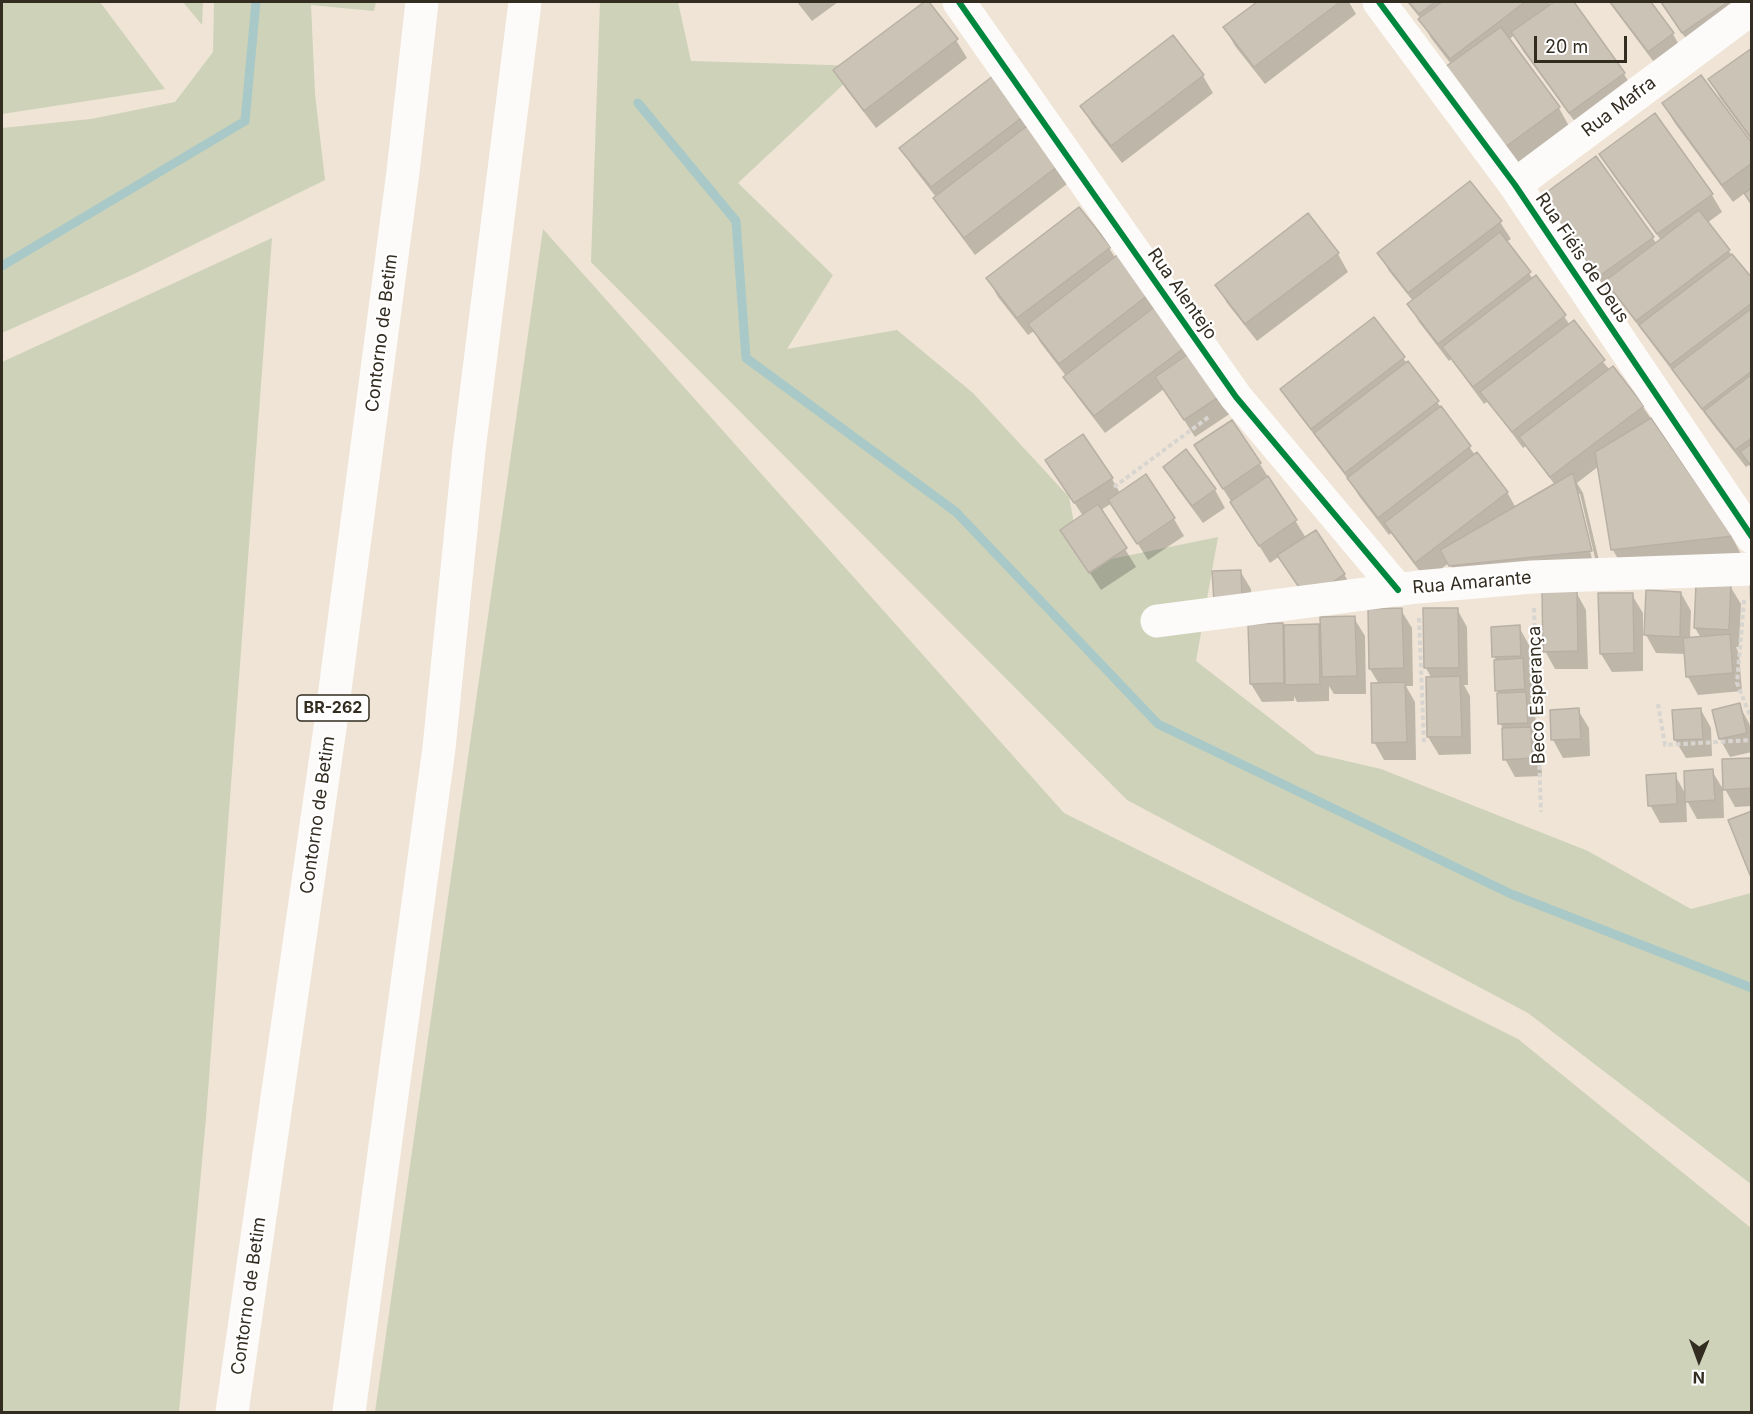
<!DOCTYPE html>
<html>
<head>
<meta charset="utf-8">
<style>
  body { margin:0 }
  #map { position:relative; width:1753px; height:1414px; overflow:hidden; background:#efe4d5; font-family:Inter,sans-serif }
  canvas { display:block }
  .frame { position:absolute; inset:0; border:3px solid #332c21; pointer-events:none }
  .north { position:absolute; left:1669px; top:1330px; width:60px; height:60px; -webkit-text-stroke:4px #fff; paint-order:stroke; rotate:181deg; font-size:16px; font-weight:700; line-height:24px; text-align:center; color:#332c21 }
  .north::after { content:''; display:block; margin:auto; width:21px; height:27px; background:#332c21; clip-path:polygon(50% 0,100% 100%,50% 72%,0 100%) }
  .scale { position:absolute; left:1534px; top:36px; width:93px; height:27px; box-sizing:border-box; border:3px solid #332c21; border-top:0; padding-left:8px; font-size:18px; line-height:21px; white-space:nowrap; color:#332c21; -webkit-text-stroke:4px #fff; paint-order:stroke }
</style>
</head>
<body>
<div id="map">
<canvas width="1753" height="1414"></canvas>
<div class="frame"></div>
<div class="north">N</div>
<div class="scale">20 m</div>
</div>
<script>
const g = document.querySelector('canvas').getContext('2d');
g.lineJoin = 'round';
function paint(path, color) { g.fillStyle = color; g.fill(path, 'evenodd'); }
const toPath = rows => new Path2D(rows.map(r => 'M' + r).join(''));
function strokePath(path, color, width, dash) { g.strokeStyle = color; g.lineWidth = width; g.lineCap = dash ? 'butt' : 'round'; g.setLineDash(dash || []); g.stroke(path); }
function label(font, color, halo, rows, align = 'center') {
  g.font = font + ' Inter,sans-serif'; g.lineWidth = 4.5; g.setLineDash([]); g.textBaseline = 'middle'; g.strokeStyle = halo; g.fillStyle = color; for (const [text, x, y, turn = 0] of rows) {
    g.save(); g.translate(x, y); g.rotate((+turn || 0) * Math.PI / 180); g.textAlign = isNaN(turn) ? turn : align; if (halo) g.strokeText(text, 0, 0); g.fillText(text, 0, 0); g.restore();
  }
}
paint(toPath([
  [2,2,100,2,165,89,2,114],
  [183,2,203,2,202,25],
  [214,2,376,2,374,11,311,5,315,94,325,180,134,274,2,333,2,128,91,119,175,102,213,52],
  [600,2,678,2,691,61,863,66,738,183,833,275,787,349,897,330,973,393,1069,497,1082,565,1218,537,1196,661,1316,754,1381,769,1588,851,1691,909,1751,893,1751,1184,1528,1013,1127,800,591,262],
  [543,229,1064,813,1518,1039,1751,1228,1751,1412,375,1412],
  [272,238,206,1118,179,1412,2,1412,2,362]
]), '#cdd2b9');
paint(toPath([
  [797,2,838,2,812,21],
  [926,2,956,40,967,58,876,128,846,89,835,71],
  [1259,2,1349,2,1356,14,1265,84,1235,46,1225,28],
  [1407,2,1549,2,1551,5,1556,2,1572,2,1624,74,1634,91,1581,130,1523,51,1514,35,1509,40,1559,108,1569,126,1515,165,1451,64,1431,38,1421,19],
  [1609,2,1649,2,1673,34,1683,52,1659,69],
  [1660,2,1736,2,1694,50],
  [1752,50,1752,141,1720,98,1710,80],
  [1203,76,1213,93,1122,163,1092,124,1082,107],
  [993,78,1056,167,1067,184,975,255,946,216,935,198,936,197,912,166,901,148],
  [1664,104,1752,146,1752,204,1745,193,1733,202,1674,122],
  [1654,115,1712,195,1722,212,1707,223,1752,281,1752,469,1749,465,1746,467,1714,426,1613,292,1610,294,1552,215,1595,158,1657,244,1661,240,1611,172,1601,154],
  [1500,222,1511,239,1506,242,1533,279,1536,277,1570,325,1643,407,1732,537,1741,554,1623,568,1613,550,1599,466,1577,483,1583,493,1601,569,1461,583,1449,563,1426,580,1391,533,1389,535,1359,496,1351,483,1293,407,1282,389,1403,358,1437,402,1475,455,1507,492,1516,508,1555,485,1526,446,1523,448,1488,401,1484,404,1451,359,1449,361,1419,322,1409,304,1413,301,1389,271,1379,253],
  [1577,494,1580,494,1595,558,1592,559],
  [1109,248,1116,259,1121,254,1231,413,1195,437,1164,389,1105,433,1076,395,1065,377,1066,376,1040,342,1034,331,1028,335,998,297,988,279],
  [1338,254,1348,272,1257,341,1227,303,1217,285],
  [1231,422,1260,464,1306,538,1344,574,1354,592,1280,556,1270,563,1196,446],
  [1165,467,1215,490,1225,508,1203,523,1175,485],
  [1058,478,1112,479,1120,493,1174,519,1184,536,1148,560,1112,503,1101,510,1136,567,1101,590,1062,530,1083,516],
  [1240,571,1251,589,1252,618,1225,619],
  [1730,586,1741,604,1739,647,1736,647,1739,654,1742,691,1698,695,1688,677,1686,654,1656,653,1646,635,1681,593,1691,611,1690,639,1701,638,1695,628],
  [1576,592,1586,610,1588,669,1555,669,1545,651],
  [1632,595,1643,613,1643,671,1612,672,1601,654],
  [1457,609,1467,627,1468,685,1464,685,1470,696,1471,754,1439,755,1428,737,1427,679,1432,679,1426,668],
  [1401,610,1412,628,1413,686,1406,686,1415,702,1416,760,1384,760,1374,742,1379,684,1370,669],
  [1354,618,1365,636,1366,694,1334,694,1329,686,1329,701,1297,702,1294,696,1294,701,1262,702,1251,684,1250,626,1318,625,1322,633],
  [1519,627,1529,645,1531,674,1533,678,1534,707,1532,707,1535,712,1537,741,1540,747,1542,776,1515,777,1505,759,1504,730,1500,723,1499,695,1497,690,1497,661,1494,657,1493,628],
  [1739,705,1749,723,1752,732,1752,752,1730,757,1720,739,1714,711],
  [1578,710,1589,728,1590,756,1563,758,1553,740],
  [1701,710,1711,728,1712,756,1686,758,1675,740],
  [1750,759,1752,762,1752,806,1735,807,1725,789],
  [1712,771,1723,789,1724,818,1697,819,1686,799,1687,822,1660,823,1650,805,1675,775,1686,795]
]), '#0003');
strokePath(toPath([
  [638,103,736,221,746,358,956,512,1158,724,1511,894,1752,988],
  [2,266,245,121,256,2]
]), '#a8c9c8', 9);
const building = toPath([
  [924,2,929,2,958,39,864,111,833,70,924,2],
  [1257,2,1340,2,1254,67,1223,27,1257,2],
  [1409,2,1435,2,1419,14,1409,2],
  [1442,2,1525,2,1450,59,1418,19,1442,2],
  [1554,2,1574,2,1625,73,1569,113,1511,32,1554,2],
  [1610,2,1651,2,1674,33,1648,52,1610,2],
  [1661,2,1728,2,1682,33,1661,2],
  [1501,27,1560,107,1504,148,1445,67,1501,27],
  [1173,35,1204,75,1111,146,1080,106,1173,35],
  [1752,48,1752,139,1708,79,1752,48],
  [1701,75,1752,143,1752,163,1722,185,1662,103,1701,75],
  [993,76,1024,116,931,187,899,148,993,76],
  [1655,113,1713,194,1657,234,1599,154,1655,113],
  [1027,126,1058,166,964,238,933,198,1027,126],
  [1596,156,1654,237,1598,277,1540,197,1596,156],
  [1470,181,1502,221,1408,293,1377,253,1470,181],
  [1752,188,1752,205,1744,193,1752,188],
  [1079,207,1111,247,1017,318,986,278,1079,207],
  [1699,210,1730,250,1636,321,1605,281,1699,210],
  [1308,213,1339,253,1245,324,1215,285,1308,213],
  [1500,232,1531,272,1438,344,1407,304,1500,232],
  [1121,252,1152,292,1059,364,1028,324,1121,252],
  [1732,254,1752,278,1752,303,1670,365,1639,325,1732,254],
  [1536,275,1566,315,1473,387,1442,347,1536,275],
  [1157,305,1188,345,1094,416,1063,377,1157,305],
  [1752,308,1752,371,1702,409,1672,369,1752,308],
  [1374,317,1405,357,1311,429,1280,389,1374,317],
  [1574,320,1605,360,1512,432,1480,392,1574,320],
  [1193,351,1222,395,1184,420,1155,377,1193,351],
  [1408,361,1439,401,1345,473,1314,433,1408,361],
  [1613,366,1644,406,1550,477,1519,437,1613,366],
  [1752,374,1752,438,1735,450,1704,411,1752,374],
  [1441,406,1471,446,1378,518,1347,478,1441,406],
  [1651,418,1733,536,1611,550,1595,452,1651,418],
  [1232,420,1261,463,1223,489,1194,445,1232,420],
  [1083,434,1113,478,1074,503,1045,460,1083,434],
  [1752,443,1752,467,1740,452,1752,443],
  [1186,449,1216,489,1192,506,1163,467,1186,449],
  [1477,452,1508,492,1415,563,1384,523,1477,452],
  [1573,473,1592,551,1449,566,1440,550,1573,473],
  [1146,474,1175,518,1137,544,1108,500,1146,474],
  [1268,476,1297,520,1259,546,1230,502,1268,476],
  [1098,504,1127,548,1089,573,1060,530,1098,504],
  [1316,530,1345,574,1307,599,1277,555,1316,530],
  [1241,570,1242,600,1214,602,1212,571,1241,570],
  [1750,578,1752,578,1752,613,1751,613,1750,578],
  [1696,584,1731,585,1729,630,1694,628,1696,584],
  [1646,590,1681,592,1680,637,1644,635,1646,590],
  [1542,591,1577,591,1578,651,1543,652,1542,591],
  [1598,593,1633,593,1634,653,1600,654,1598,593],
  [1402,608,1404,668,1369,669,1368,609,1402,608],
  [1423,608,1458,608,1459,668,1424,668,1423,608],
  [1355,616,1357,676,1322,677,1320,617,1355,616],
  [1283,623,1284,683,1250,684,1248,624,1283,623],
  [1319,624,1320,684,1285,685,1284,625,1319,624],
  [1520,625,1521,656,1492,657,1491,627,1520,625],
  [1730,634,1733,673,1686,677,1683,638,1730,634],
  [1523,658,1525,689,1495,691,1494,660,1523,658],
  [1460,676,1462,737,1427,737,1426,677,1460,676],
  [1405,682,1407,742,1372,743,1371,683,1405,682],
  [1526,692,1528,723,1498,724,1497,693,1526,692],
  [1740,703,1747,733,1719,739,1712,710,1740,703],
  [1579,708,1581,739,1551,740,1550,710,1579,708],
  [1701,708,1703,739,1674,740,1672,710,1701,708],
  [1531,727,1532,758,1503,760,1502,728,1531,727],
  [1751,758,1752,788,1723,790,1722,759,1751,758],
  [1713,769,1715,800,1685,802,1684,771,1713,769],
  [1676,773,1677,804,1648,806,1646,775,1676,773],
  [1752,811,1752,874,1750,875,1728,820,1752,811]
]);
paint(building, '#ccc3b7');
strokePath(building, '#b9b0a5', 1.5);
strokePath(toPath([
  [1114,487,1210,416],
  [1744,600,1737,683,1752,720],
  [1534,608,1541,812],
  [1419,618,1424,743],
  [1658,704,1665,745,1752,740]
]), '#d8d5d0', 4, [4.5, 3]);
strokePath(toPath([
  [959,2,1236,397,1398,590],
  [1379,2,1515,185,1752,537],
  [1515,185,1752,8],
  [1157,621,1418,587,1532,577,1752,569]
]), '#fdfbf9', 33);
strokePath(toPath([
  [232,1412,330,728,403,172,422,2],
  [349,1412,439,748,469,450,525,2]
]), '#fdfbf9', 33);
strokePath(toPath([
  [959,2,1236,397,1398,590],
  [1379,2,1515,185,1752,537]
]), '#00873e', 6);
for (const [x, y, w] of [
  [333,708,72]
]) { const box = new Path2D(); box.roundRect(x - w / 2, y - 13, w, 26, 4.5); g.fillStyle = '#fff'; g.fill(box); strokePath(box, '#332c21', 1.5); }
label('bold 16px', '#332c21', null, [
  ["BR-262",333,708]
]);
label('18px', '#332c21', '#fff', [
  ["Rua Mafra",1619,107,-37],
  ["Rua Fiéis de Deus",1582,258,56],
  ["Rua Alentejo",1182,294,55],
  ["Contorno de Betim",382,333,-83],
  ["Rua Amarante",1472,583,-5],
  ["Beco Esperança",1537,695,-92],
  ["Contorno de Betim",318,815,-82],
  ["Contorno de Betim",249,1296,-82]
]);
</script>
</body>
</html>
